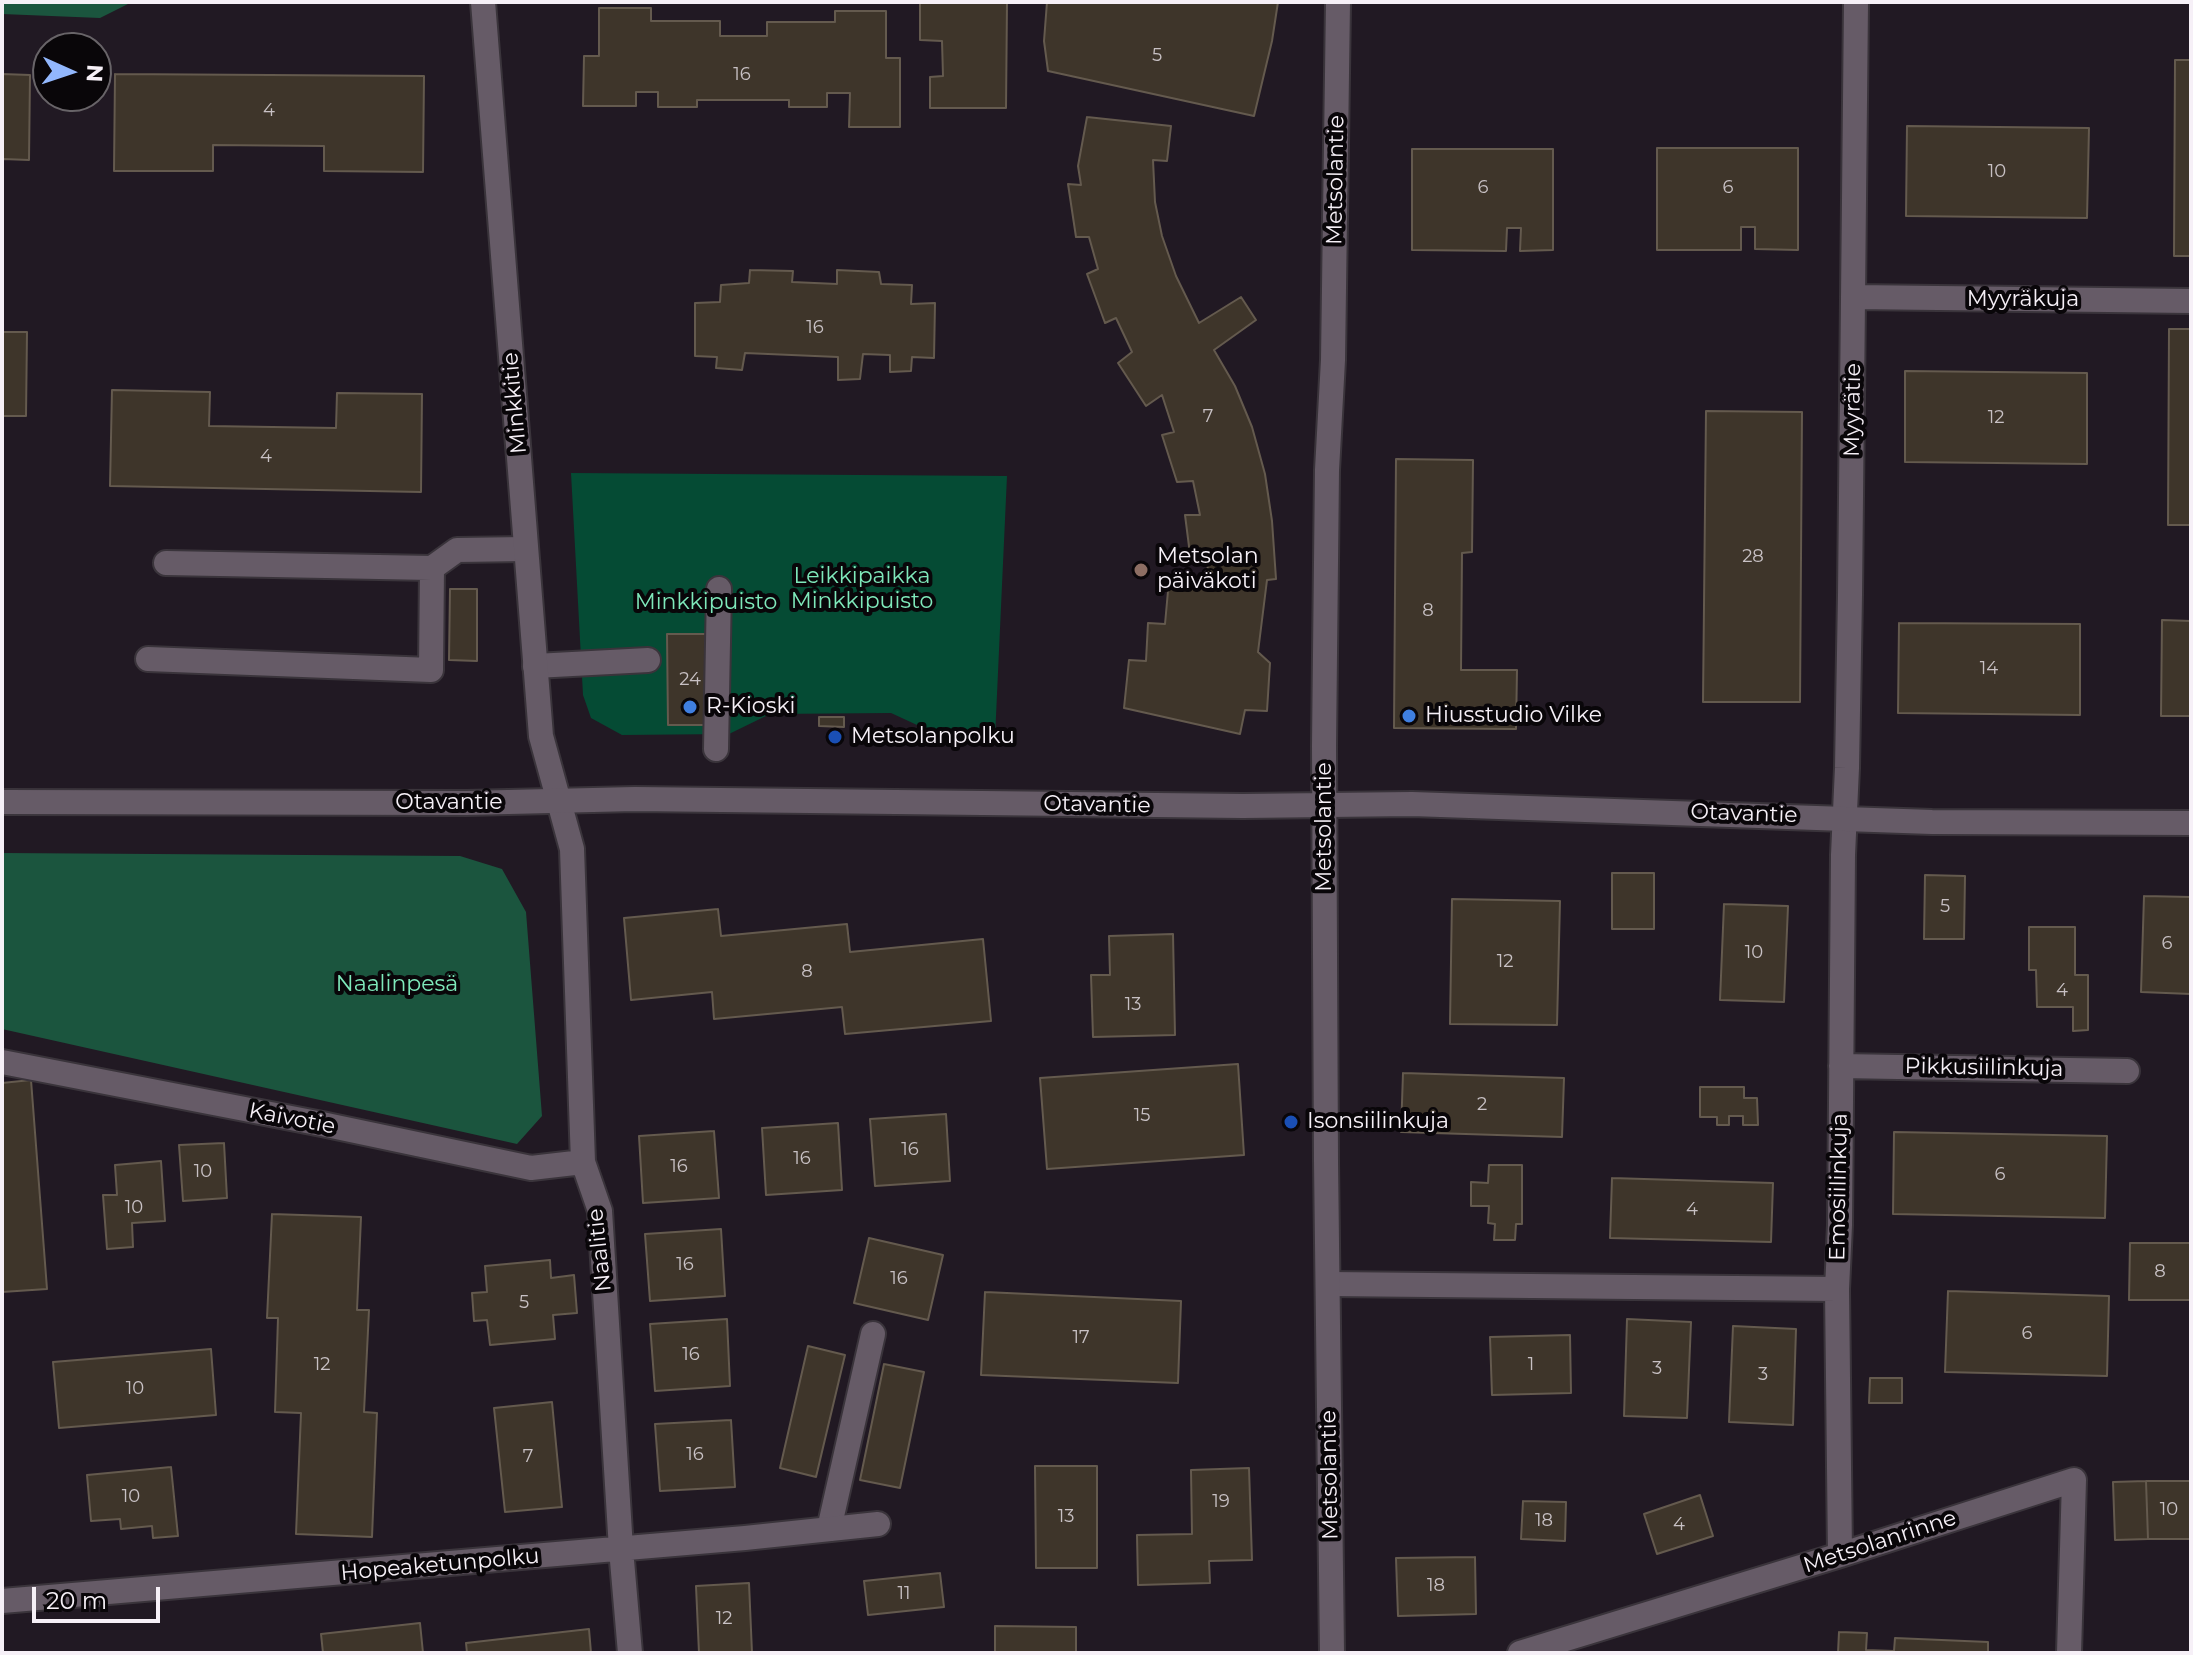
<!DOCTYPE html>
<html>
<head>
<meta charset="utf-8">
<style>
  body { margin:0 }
  #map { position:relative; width:2193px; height:1655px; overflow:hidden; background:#211923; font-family:Montserrat,sans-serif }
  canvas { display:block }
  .frame { position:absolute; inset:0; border:4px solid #f6f0f7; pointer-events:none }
  .north { position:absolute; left:32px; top:32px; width:80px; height:80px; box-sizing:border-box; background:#090609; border:2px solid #686468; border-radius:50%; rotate:93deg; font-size:22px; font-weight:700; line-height:32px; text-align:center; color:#f6f0f7 }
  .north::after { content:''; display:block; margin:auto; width:28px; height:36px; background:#92b7fd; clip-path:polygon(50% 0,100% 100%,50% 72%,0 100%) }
  .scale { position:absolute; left:32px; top:1587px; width:128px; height:36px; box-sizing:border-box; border:4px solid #f6f0f7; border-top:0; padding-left:10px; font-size:24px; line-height:28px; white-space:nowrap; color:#f6f0f7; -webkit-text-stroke:6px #090609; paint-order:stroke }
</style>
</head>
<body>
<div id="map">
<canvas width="2193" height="1655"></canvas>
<div class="frame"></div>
<div class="north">N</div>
<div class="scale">20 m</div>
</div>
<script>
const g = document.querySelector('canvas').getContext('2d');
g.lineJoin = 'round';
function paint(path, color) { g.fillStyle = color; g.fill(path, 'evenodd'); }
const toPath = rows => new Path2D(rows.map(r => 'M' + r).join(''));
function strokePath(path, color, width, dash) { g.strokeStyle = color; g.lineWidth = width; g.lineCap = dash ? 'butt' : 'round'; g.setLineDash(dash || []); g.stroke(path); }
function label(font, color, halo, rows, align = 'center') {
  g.font = font + ' Montserrat,sans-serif'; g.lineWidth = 8; g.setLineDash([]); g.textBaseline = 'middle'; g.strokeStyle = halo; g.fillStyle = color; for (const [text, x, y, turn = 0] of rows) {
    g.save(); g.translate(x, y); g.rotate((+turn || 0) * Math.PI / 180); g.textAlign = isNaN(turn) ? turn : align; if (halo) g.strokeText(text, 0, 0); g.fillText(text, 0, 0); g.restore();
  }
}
paint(toPath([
  [571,473,1007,476,995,738,941,736,891,713,770,714,729,734,622,735,591,718,583,695]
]), '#054b34');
paint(toPath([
  [2,2,132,2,100,18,2,14],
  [2,853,460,856,502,869,526,912,542,1116,517,1144,2,1029]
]), '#1b553e');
const building = toPath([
  [920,2,1007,2,1006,108,930,108,930,77,943,76,942,41,920,40,920,2],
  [1047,2,1278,2,1272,41,1254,116,1048,71,1044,41,1047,2],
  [599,8,651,8,651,21,720,21,720,36,767,36,767,22,835,22,835,11,886,11,886,58,900,58,900,127,849,127,850,93,827,93,827,107,789,107,789,100,697,100,697,107,658,107,658,92,636,92,636,106,583,106,584,56,599,56,599,8],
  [2175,60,2191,60,2191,256,2174,256,2175,60],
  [2,74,30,75,29,160,3,159,2,205,2,74],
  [115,74,424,76,423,172,324,171,324,146,213,145,213,171,114,171,115,74],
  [1087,117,1171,126,1167,161,1153,160,1155,202,1162,236,1176,276,1199,323,1241,297,1256,320,1214,350,1235,386,1252,427,1265,474,1272,521,1276,579,1267,580,1258,652,1270,663,1267,711,1245,710,1240,734,1124,708,1129,660,1146,661,1148,623,1165,624,1169,580,1207,580,1208,559,1191,562,1185,515,1200,515,1193,481,1177,482,1162,435,1174,432,1162,395,1146,406,1118,363,1132,352,1116,318,1105,323,1087,274,1098,269,1089,237,1076,237,1068,184,1081,185,1078,166,1087,117],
  [1907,126,2089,128,2087,218,1906,216,1907,126],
  [1657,148,1798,148,1798,250,1755,249,1755,227,1741,227,1741,250,1657,250,1657,148],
  [1412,149,1553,149,1553,250,1520,251,1521,228,1507,228,1506,251,1412,250,1412,149],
  [750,270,793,271,792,282,837,284,837,270,879,272,881,284,912,285,911,304,935,303,934,358,912,357,911,371,890,372,890,355,863,354,860,379,838,380,838,357,745,353,742,370,716,368,717,357,695,356,695,303,720,302,721,285,749,283,750,270],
  [2169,329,2191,329,2191,525,2168,525,2169,329],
  [2,332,27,332,26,416,2,416,2,332],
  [1905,371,2087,373,2087,464,1905,462,1905,371],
  [112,390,210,392,209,426,336,428,337,393,422,394,421,492,110,486,112,390],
  [1706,411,1802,412,1800,702,1703,702,1706,411],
  [1396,459,1473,460,1472,552,1462,553,1461,670,1517,670,1516,729,1394,728,1396,459],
  [450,589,477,589,477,661,449,660,450,589],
  [2162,620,2191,621,2191,716,2161,716,2162,620],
  [1899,623,2080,624,2080,715,1898,713,1899,623],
  [667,634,712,634,712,725,668,725,667,634],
  [819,717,844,717,844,727,819,726,819,717],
  [1612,873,1654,873,1654,929,1612,929,1612,873],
  [1925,875,1965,876,1964,939,1924,939,1925,875],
  [2144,896,2191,897,2191,994,2141,992,2144,896],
  [1452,899,1560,901,1557,1025,1450,1024,1452,899],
  [1724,904,1788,906,1784,1002,1720,1000,1724,904],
  [718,909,721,936,847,924,850,952,983,939,991,1021,845,1034,842,1007,714,1019,712,992,631,1000,624,918,718,909],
  [2029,927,2075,927,2075,975,2088,975,2088,1030,2073,1031,2073,1007,2037,1007,2036,970,2029,970,2029,927],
  [1173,934,1175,1035,1093,1037,1091,975,1110,975,1109,936,1173,934],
  [1238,1064,1244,1155,1047,1169,1040,1078,1238,1064],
  [1403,1073,1564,1078,1562,1137,1401,1132,1403,1073],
  [31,1080,47,1289,2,1292,2,1083,31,1080],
  [1700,1087,1744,1087,1744,1098,1757,1098,1758,1125,1743,1125,1743,1116,1729,1116,1729,1125,1717,1125,1717,1117,1700,1117,1700,1087],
  [946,1114,950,1181,875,1186,870,1119,946,1114],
  [838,1123,842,1190,766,1195,762,1128,838,1123],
  [714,1131,719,1198,643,1203,639,1136,714,1131],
  [1894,1132,2107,1136,2105,1218,1893,1214,1894,1132],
  [224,1143,227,1198,183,1201,179,1145,224,1143],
  [161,1161,165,1221,132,1223,133,1247,107,1249,103,1195,117,1195,115,1165,161,1161],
  [1489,1165,1522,1165,1522,1224,1516,1224,1515,1240,1494,1240,1495,1224,1488,1223,1489,1206,1471,1206,1471,1182,1488,1183,1489,1165],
  [1612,1178,1773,1183,1771,1242,1610,1238,1612,1178],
  [272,1214,361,1217,357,1310,369,1310,364,1412,377,1413,372,1537,296,1534,301,1413,275,1412,278,1318,267,1318,272,1214],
  [721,1229,725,1296,650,1301,645,1234,721,1229],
  [869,1238,943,1255,928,1320,854,1303,869,1238],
  [2130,1243,2191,1243,2191,1300,2129,1300,2130,1243],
  [550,1260,551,1278,574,1275,577,1313,553,1315,555,1339,490,1345,487,1320,474,1321,472,1293,487,1292,485,1266,550,1260],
  [1948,1291,2109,1296,2107,1376,1945,1372,1948,1291],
  [985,1292,1181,1301,1178,1383,981,1375,985,1292],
  [727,1319,730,1386,655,1391,650,1324,727,1319],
  [1627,1319,1691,1322,1687,1418,1624,1416,1627,1319],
  [1733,1326,1796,1329,1793,1425,1729,1422,1733,1326],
  [1570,1335,1571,1393,1492,1395,1490,1337,1570,1335],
  [808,1346,845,1355,816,1477,780,1468,808,1346],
  [211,1349,216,1415,59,1428,53,1362,211,1349],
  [884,1364,924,1372,900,1488,860,1480,884,1364],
  [1870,1378,1902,1378,1902,1403,1869,1403,1870,1378],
  [552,1402,562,1507,505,1512,494,1408,552,1402],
  [731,1420,735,1487,660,1491,655,1424,731,1420],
  [1035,1466,1097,1466,1097,1568,1036,1568,1035,1466],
  [171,1467,178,1536,153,1538,152,1526,121,1529,120,1519,91,1521,87,1475,171,1467],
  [1249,1468,1252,1560,1209,1561,1210,1583,1138,1585,1137,1535,1192,1534,1191,1470,1249,1468],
  [2146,1481,2191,1481,2191,1539,2148,1539,2146,1481],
  [2146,1481,2148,1539,2115,1540,2113,1482,2146,1481],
  [1700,1495,1713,1536,1657,1554,1644,1514,1700,1495],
  [1523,1501,1566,1502,1565,1541,1521,1539,1523,1501],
  [1475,1557,1476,1614,1398,1616,1396,1558,1475,1557],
  [940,1573,944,1607,868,1615,864,1581,940,1573],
  [749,1583,752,1653,699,1653,696,1586,749,1583],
  [420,1623,423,1653,323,1653,321,1634,420,1623],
  [995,1626,1076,1627,1076,1652,995,1653,995,1626],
  [589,1629,591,1653,467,1653,466,1643,589,1629],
  [1839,1632,1867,1633,1866,1650,1894,1651,1895,1638,1988,1642,1988,1653,1838,1653,1839,1632]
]);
paint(building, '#3e352a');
strokePath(building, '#645a4e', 2);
const service = toPath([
  [166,563,432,568,457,550,526,549],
  [148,659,431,670,432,568],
  [535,666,648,660],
  [716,749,719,589],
  [829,1529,873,1334]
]);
const minor = toPath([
  [483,2,541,736,572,849,583,1162,600,1211,621,1549,630,1653],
  [1854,297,2191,301],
  [2,1062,322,1124,531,1168,583,1162],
  [1841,1066,2127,1071],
  [1328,1284,1837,1289],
  [1840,1555,1837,1289,1840,1225,1843,855,1847,768,1850,595,1856,2],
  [2,1601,745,1538,878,1524],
  [1520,1653,1840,1555,2074,1480,2069,1653]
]);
const tertiary = toPath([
  [2,802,466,803,635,799,1243,806,1412,804,1932,822,2191,823],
  [1332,1653,1326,1161,1324,746,1327,470,1333,360,1338,2]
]);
strokePath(service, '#3a343b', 28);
strokePath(minor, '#3a343b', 28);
strokePath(tertiary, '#3a343b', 28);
strokePath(service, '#665b67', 24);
strokePath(minor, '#665b67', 24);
strokePath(tertiary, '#665b67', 24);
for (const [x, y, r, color] of [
  [1141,570,8,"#8d6e63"],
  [690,707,8,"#3f7fe0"],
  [1409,716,8,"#3f7fe0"],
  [835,737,8,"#1a4fb4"],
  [1291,1122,8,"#1a4fb4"]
]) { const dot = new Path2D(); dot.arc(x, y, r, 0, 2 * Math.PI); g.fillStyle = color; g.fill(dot); strokePath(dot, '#090609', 3); }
label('18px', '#c8c1c4', null, [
  ["5",1157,56],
  ["16",742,75],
  ["4",269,111],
  ["10",1997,172],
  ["6",1483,188],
  ["6",1728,188],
  ["16",815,328],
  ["7",1208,417],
  ["12",1996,418],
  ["4",266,457],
  ["28",1753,557],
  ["8",1428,611],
  ["14",1989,669],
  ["24",690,680],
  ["5",1945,907],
  ["6",2167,944],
  ["10",1754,953],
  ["12",1505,962],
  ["8",807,972],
  ["4",2062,991],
  ["13",1133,1005],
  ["2",1482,1105],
  ["15",1142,1116],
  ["16",910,1150],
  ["16",802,1159],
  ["16",679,1167],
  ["10",203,1172],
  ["6",2000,1175],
  ["10",134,1208],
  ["4",1692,1210],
  ["16",685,1265],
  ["8",2160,1272],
  ["16",899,1279],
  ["5",524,1303],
  ["6",2027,1334],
  ["17",1081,1338],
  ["16",691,1355],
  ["12",322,1365],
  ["1",1531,1365],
  ["3",1657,1369],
  ["3",1763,1375],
  ["10",135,1389],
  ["16",695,1455],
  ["7",528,1457],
  ["10",131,1497],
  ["19",1221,1502],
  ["10",2169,1510],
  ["13",1066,1517],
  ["18",1544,1521],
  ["4",1679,1525],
  ["18",1436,1586],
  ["11",904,1594],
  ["12",724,1619]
]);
label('22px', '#f6f0f7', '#090609', [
  ["Metsolantie",1336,180,-89],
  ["Myyräkuja",2023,300],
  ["Minkkitie",515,403,-95],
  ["Myyrätie",1853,410,-89],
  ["Otavantie",449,803],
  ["Otavantie",1097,805,1],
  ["Otavantie",1744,814,2],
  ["Metsolantie",1325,827,-90],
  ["Pikkusiilinkuja",1984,1068,1],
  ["Kaivotie",292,1119,11],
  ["Emosiilinkuja",1839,1187,-89],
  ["Naalitie",600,1250,-96],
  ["Metsolantie",1330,1475,-91],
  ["Metsolanrinne",1880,1542,-18],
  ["Hopeaketunpolku",440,1565,-5]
]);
label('22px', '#f6f0f7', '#090609', [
  ["Metsolan",1157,557],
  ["päiväkoti",1157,582],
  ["R-Kioski",706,707],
  ["Hiusstudio Vilke",1425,716],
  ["Metsolanpolku",851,737],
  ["Isonsiilinkuja",1307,1122]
], 'left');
label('22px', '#7fe9bb', '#090609', [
  ["Leikkipaikka",862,577],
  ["Minkkipuisto",862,602],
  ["Minkkipuisto",706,603],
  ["Naalinpesä",397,985]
]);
</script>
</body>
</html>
